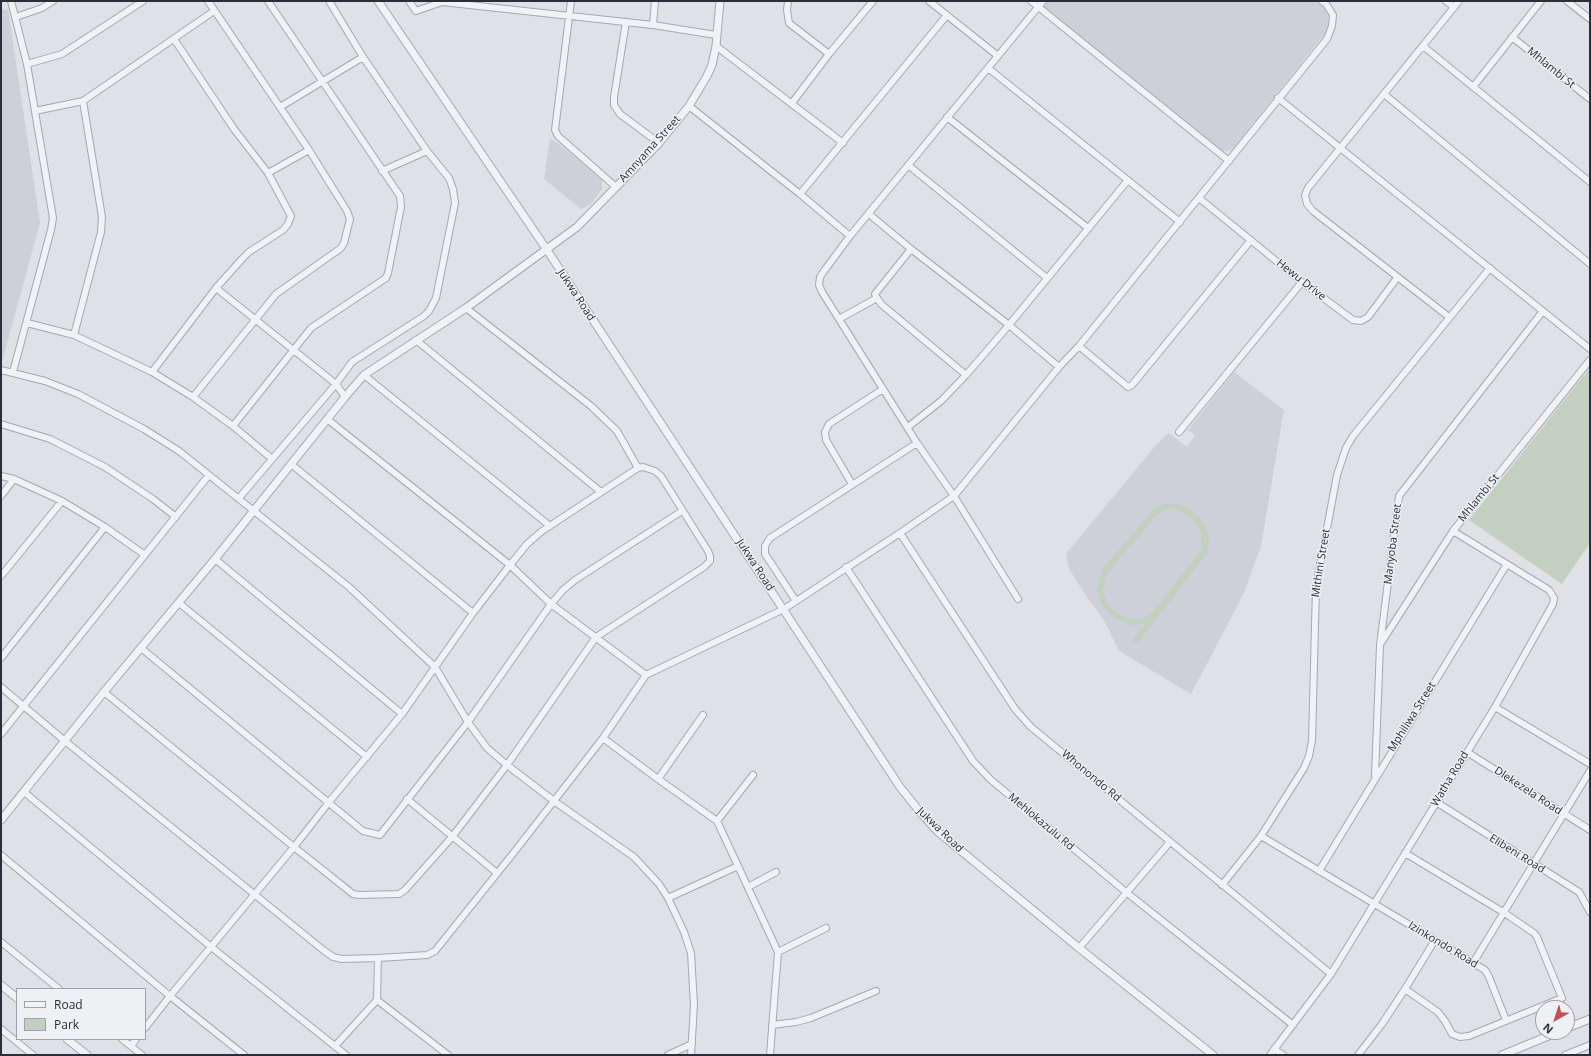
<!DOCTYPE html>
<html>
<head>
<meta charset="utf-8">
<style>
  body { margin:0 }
  #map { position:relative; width:1591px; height:1056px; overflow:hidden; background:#dfe1e6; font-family:"Open Sans",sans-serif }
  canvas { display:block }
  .frame { position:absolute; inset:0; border:2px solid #292e3c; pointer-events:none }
  .legend { position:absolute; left:16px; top:988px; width:130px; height:52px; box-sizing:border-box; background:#eef0f4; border:1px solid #9fa2aa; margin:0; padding:5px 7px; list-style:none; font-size:12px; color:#292e3c }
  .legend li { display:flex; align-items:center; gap:8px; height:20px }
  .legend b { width:20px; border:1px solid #9fa2aa }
  .north { position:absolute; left:1535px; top:1000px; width:40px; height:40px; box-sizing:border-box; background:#eef0f4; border:1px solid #9fa2aa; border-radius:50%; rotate:219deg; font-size:11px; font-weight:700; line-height:16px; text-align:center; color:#292e3c }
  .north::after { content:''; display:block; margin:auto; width:14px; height:18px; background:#be5156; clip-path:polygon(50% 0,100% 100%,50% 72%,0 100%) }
</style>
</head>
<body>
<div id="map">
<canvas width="1591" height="1056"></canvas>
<div class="frame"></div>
<ul class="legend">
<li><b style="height:5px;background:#f1f2f5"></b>Road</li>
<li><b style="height:11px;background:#c3cfc1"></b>Park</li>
</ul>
<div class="north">N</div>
</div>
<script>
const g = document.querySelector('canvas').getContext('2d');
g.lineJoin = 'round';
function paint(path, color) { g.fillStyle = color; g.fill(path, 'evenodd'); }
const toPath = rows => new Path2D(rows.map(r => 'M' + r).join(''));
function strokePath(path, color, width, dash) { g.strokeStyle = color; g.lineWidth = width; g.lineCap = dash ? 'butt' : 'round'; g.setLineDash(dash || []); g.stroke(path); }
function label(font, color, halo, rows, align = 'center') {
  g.font = font + ' "Open Sans",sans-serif'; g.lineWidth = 3; g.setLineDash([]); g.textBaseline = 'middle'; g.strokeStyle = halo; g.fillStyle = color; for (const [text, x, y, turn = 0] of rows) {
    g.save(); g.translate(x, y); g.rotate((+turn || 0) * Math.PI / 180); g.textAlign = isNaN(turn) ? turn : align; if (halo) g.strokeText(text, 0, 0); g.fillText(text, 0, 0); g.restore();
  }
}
paint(toPath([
  [1046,1,1317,1,1321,4,1329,18,1327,30,1322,37,1232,150,1222,151,1042,6],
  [8,9,40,223,2,362,1,362,1,10],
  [550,138,567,150,602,180,602,189,591,204,581,209,544,179],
  [1234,372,1284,410,1261,546,1243,595,1191,694,1119,651,1105,622,1085,594,1069,569,1066,554,1156,445,1169,433,1187,447,1195,435,1188,430]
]), '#cdd0d8');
paint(toPath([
  [1590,368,1590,543,1562,584,1469,520],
  [1167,503,1183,505,1200,518,1209,535,1208,552,1137,644,1132,640,1145,624,1130,625,1113,617,1101,604,1097,590,1102,570,1154,508],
  [1174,508,1189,517,1196,524,1201,533,1202,549,1151,614,1142,619,1132,619,1118,614,1107,603,1103,590,1107,574,1155,517,1162,511]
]), '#c3cfc1');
const minor = toPath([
  [11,1,27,64,53,218,51,230,13,372],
  [409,1,416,11,442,2,653,25,716,35],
  [571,1,555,130,558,136,616,187],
  [788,1,787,10,789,23,829,54],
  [929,1,998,56],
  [1031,1,1229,161],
  [1446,1,1454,7],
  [1567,1,1590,19],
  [16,17,42,8,53,1],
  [626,22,614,97,614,105,620,114,659,143],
  [653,25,655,1],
  [1512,37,1590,99],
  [716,46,843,143],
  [1423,46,1590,182],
  [27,64,62,54,143,1],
  [988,68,1180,222],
  [1473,87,1541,1],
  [1384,94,1590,264],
  [1278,98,1590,349],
  [792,103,829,54,873,1],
  [689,106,800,194,850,236],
  [280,107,363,57],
  [35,111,83,101,214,11],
  [947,117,1088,228],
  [908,165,1047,278],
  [382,171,427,151],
  [268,173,309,150],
  [800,194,947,15],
  [1199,198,1302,282,1353,320,1361,321,1368,317,1397,278],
  [869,214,911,249,1009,325,1059,367],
  [911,249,875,294,877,298,881,304,966,375],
  [216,288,336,384,345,397],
  [466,308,591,406,617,431,638,468],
  [1449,317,1313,211,1307,204,1305,195,1308,188,1459,1],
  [839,319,877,298],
  [27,323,74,335,152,372,193,397,233,426,272,459],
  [74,335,101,232,102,217,83,101],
  [416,340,601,492],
  [1079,346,1128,387,1132,385,1251,240],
  [1,370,45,381,78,394,144,429,179,451,349,587,435,667,468,722,487,748,507,765,554,801,634,857,659,884,668,898,684,932,691,953,694,1005,691,1055],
  [152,372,216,288,242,259,249,252,283,230,288,224,291,216,268,173,234,129,174,39],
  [364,375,550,526],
  [193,397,276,294,341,248,344,243,350,219,347,211,309,150,208,1],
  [327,419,510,565,551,604,646,675],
  [1,424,50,439,105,467,153,499,176,517],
  [233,426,311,328,386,278,388,273,401,207,400,196,268,1],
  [908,427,941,401,966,375,1009,325,1128,180],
  [1179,432,1302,282],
  [291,464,473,613],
  [1,476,14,479,62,501,105,527,145,555],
  [852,484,826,440,825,432,829,424,883,389],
  [1,496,14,479],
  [239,498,336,384,352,362,424,316,429,311,436,298,455,203,453,189,449,178,427,151,363,57,329,1],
  [900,533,1015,709,1031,727,1331,974],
  [215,559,402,714],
  [846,567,973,761,991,780,1126,892,1293,1025],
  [1,576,62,501],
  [1018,599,954,496,917,443,883,389,822,292,819,285,820,277,824,271,850,236,1043,1],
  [796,601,765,554,765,546,770,538,917,443],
  [179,603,367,757],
  [1381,643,1453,531,1590,360],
  [141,648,363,831,380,835,468,722,551,604,563,590,575,580,682,511],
  [1,658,105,527],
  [1,687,65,741,322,949,333,957,342,959,378,958,427,955,435,951,515,851,603,738,646,675,784,609,900,533,954,496,1059,367,1079,346,1327,39,1332,26,1333,15,1326,4,1322,1],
  [104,692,294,847,353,894,359,895,399,894,405,890,452,837,507,765,596,637,704,567,710,561,710,556,708,551,661,476,655,471,643,467,638,468,542,531,527,544,510,565,473,613,402,714,329,802,294,847,170,996,145,1028],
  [1495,707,1590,764],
  [1,734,209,475],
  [603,738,658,779,717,821,778,952,770,1055],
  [1467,752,1590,830],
  [1375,776,1380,645,1399,496,1543,311],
  [658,779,703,715],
  [24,792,210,946,346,1055],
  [407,799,497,873],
  [1436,802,1579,892,1590,912],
  [717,821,753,775],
  [1261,836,1485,970,1489,977,1506,1020],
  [1405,853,1503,912,1534,933,1537,937,1562,998,1469,1036,1460,1037,1452,1034,1445,1021,1438,1012,1405,989],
  [1,855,170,996,244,1055],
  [1319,871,1507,564],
  [1222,885,1261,836,1304,768,1309,756,1312,741,1316,587,1337,475,1346,448,1353,436,1490,268],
  [748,887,776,872],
  [668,898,738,866],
  [1,942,59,989],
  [1079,948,1170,842],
  [778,952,826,928],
  [1473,963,1590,771],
  [377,1000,448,1055],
  [772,1025,796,1022,811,1018,876,991],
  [1,1029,33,1055],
  [122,1039,142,1055],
  [131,1046,136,1039],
  [335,1046,377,1000,378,958],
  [1274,1049,1283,1055],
  [668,1055,692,1044],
  [1270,1055,1331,974,1495,707,1553,604,1554,598,1549,590,1453,531],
  [1358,1055,1382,1024,1405,989,1435,940],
  [1565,1055,1590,1045]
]);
const tertiary = toPath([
  [378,1,547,250,900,787,920,812,937,831,954,845,1079,948,1213,1055],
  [1,820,104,692,215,559,345,397,364,375,466,308,577,227,659,143,689,106,707,76,712,65,716,46,720,1],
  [1,985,17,998],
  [1567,1028,1590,1019],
  [67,1039,87,1055],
  [1502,1055,1558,1032]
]);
strokePath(minor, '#a5a8b0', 8);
strokePath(tertiary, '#a5a8b0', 9);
strokePath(minor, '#f1f2f5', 6);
strokePath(tertiary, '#f1f2f5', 7);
label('11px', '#292e3c', '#eef0f4', [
  ["Mhlambi St",1551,68,39],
  ["Amnyama Street",650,149,-48],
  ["Hewu Drive",1301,280,38],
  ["Jukwa Road",576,295,57],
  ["Mhlambi St",1479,498,-51],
  ["Manyoba Street",1393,544,-83],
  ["Mithini Street",1321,563,-81],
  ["Jukwa Road",755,565,57],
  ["Mphiliwa Street",1412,717,-58],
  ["Whonondo Rd",1091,776,40],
  ["Watha Road",1450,779,-59],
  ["Dlekezela Road",1528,791,33],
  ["Mehlokazulu Rd",1041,822,40],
  ["Jukwa Road",940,830,44],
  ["Elibeni Road",1517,854,32],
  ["Izinkondo Road",1443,945,31]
]);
</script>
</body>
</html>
